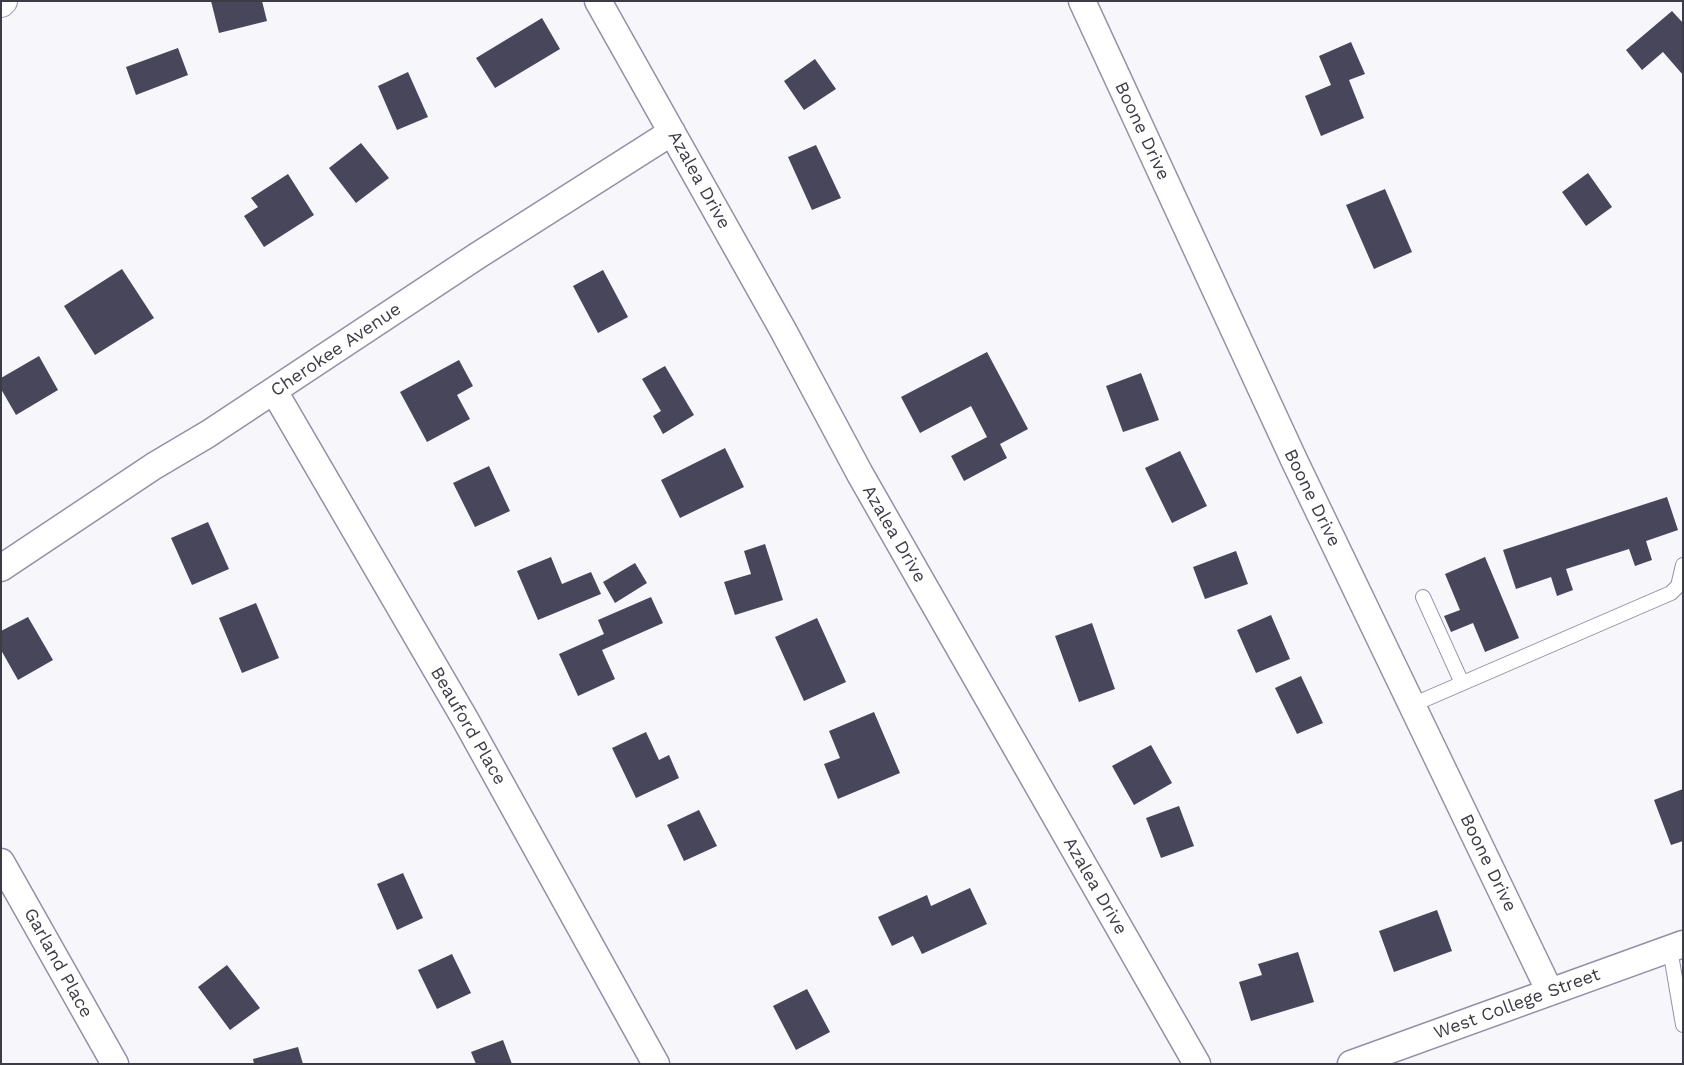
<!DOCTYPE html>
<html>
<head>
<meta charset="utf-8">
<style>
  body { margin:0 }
  #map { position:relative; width:1684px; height:1065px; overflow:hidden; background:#f6f6fb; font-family:"Work Sans",sans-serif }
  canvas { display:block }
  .frame { position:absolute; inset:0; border:2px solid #3c3c46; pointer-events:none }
</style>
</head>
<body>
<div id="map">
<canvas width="1684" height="1065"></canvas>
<div class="frame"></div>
</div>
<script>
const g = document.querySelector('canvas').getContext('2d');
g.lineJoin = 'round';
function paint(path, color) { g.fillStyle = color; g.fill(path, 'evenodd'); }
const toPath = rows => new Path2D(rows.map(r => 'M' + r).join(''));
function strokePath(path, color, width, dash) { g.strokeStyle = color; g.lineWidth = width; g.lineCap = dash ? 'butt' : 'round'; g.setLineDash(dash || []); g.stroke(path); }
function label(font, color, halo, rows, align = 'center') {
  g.font = font + ' "Work Sans",sans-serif'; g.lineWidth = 5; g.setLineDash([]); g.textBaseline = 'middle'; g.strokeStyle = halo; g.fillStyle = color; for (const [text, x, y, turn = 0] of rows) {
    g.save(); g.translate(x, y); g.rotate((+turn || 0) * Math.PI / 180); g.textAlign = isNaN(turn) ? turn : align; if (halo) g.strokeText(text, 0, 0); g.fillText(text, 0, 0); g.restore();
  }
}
paint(toPath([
  [211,1,262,1,267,21,219,33],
  [1672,11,1683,23,1683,75,1663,52,1642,70,1626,50],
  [542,18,560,49,495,88,476,58],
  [1351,42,1365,74,1349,80,1364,118,1321,136,1305,96,1331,85,1319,56],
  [178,48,188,75,136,95,126,67],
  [815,59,836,89,804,110,784,81],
  [408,72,428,117,397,130,378,86],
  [361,143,389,178,356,203,329,168],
  [816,145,841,198,812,210,788,157],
  [1588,173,1612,207,1586,226,1562,192],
  [288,174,314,215,264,247,244,216,258,207,251,198],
  [1385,189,1412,252,1374,269,1346,205],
  [122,269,154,318,95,355,64,306],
  [603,270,628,317,598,333,573,286],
  [987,352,1028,429,1000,444,1007,458,964,481,951,456,987,437,971,406,920,433,901,397],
  [39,356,58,390,16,415,1,389,1,378],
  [459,360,473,386,457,395,470,419,427,442,400,392],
  [665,366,694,415,663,434,653,416,661,411,642,379],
  [1141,373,1159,420,1123,432,1106,386],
  [725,448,744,487,680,518,661,480],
  [1180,451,1207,506,1172,523,1145,468],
  [489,466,510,511,475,527,453,483],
  [1667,497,1678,530,1646,541,1652,560,1635,566,1629,549,1566,569,1573,590,1557,596,1551,577,1516,589,1503,550],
  [208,522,229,569,192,585,171,538],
  [765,544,783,600,735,615,724,582,751,574,744,551],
  [1236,551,1248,584,1205,599,1193,567],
  [551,557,562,584,591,572,601,594,538,620,517,571],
  [1485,557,1519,638,1485,652,1473,623,1451,632,1444,616,1460,610,1445,574],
  [635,563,647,583,615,603,603,582],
  [651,597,663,623,602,650,615,679,578,696,559,654,604,634,598,620],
  [256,603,279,658,242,673,219,618],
  [1271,615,1290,659,1256,673,1237,630],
  [28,617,53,660,18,680,1,650,1,631],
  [817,618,846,682,804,701,775,637],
  [1092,623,1115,689,1079,702,1055,636],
  [1301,676,1323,723,1297,734,1275,688],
  [874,712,900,773,838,799,824,764,840,758,829,731],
  [646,732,659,760,669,755,679,778,636,798,612,748],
  [1151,745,1172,783,1134,805,1112,766],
  [1683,789,1683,841,1671,845,1654,800],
  [1179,806,1194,846,1161,858,1146,818],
  [699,810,717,846,684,861,667,825],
  [403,873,423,918,397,930,377,884],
  [970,888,987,924,922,954,913,936,892,946,878,917,927,895,931,906],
  [1437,910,1452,951,1394,972,1379,931],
  [1298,952,1314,1002,1251,1021,1239,982,1262,975,1258,964],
  [452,954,471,993,437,1009,418,970],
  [227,965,260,1008,230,1030,198,987],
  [807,989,830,1032,796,1050,773,1006],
  [503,1040,512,1064,476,1064,471,1052],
  [298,1047,303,1064,254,1064,253,1059]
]), '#48465a');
const lane = toPath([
  [1423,597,1462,683],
  [1412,705,1671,593,1678,586,1683,565],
  [1670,949,1683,1025]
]);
const street = toPath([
  [598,1,783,330,860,474,1197,1064],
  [1082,1,1295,462,1550,992],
  [274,391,465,719,656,1064],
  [1,568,154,466,208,434,477,256,672,132],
  [1,862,115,1064],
  [1351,1064,1683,944]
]);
const secondary = toPath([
  [1,3,3,1]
]);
strokePath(lane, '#9190a7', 16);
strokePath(street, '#9190a7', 29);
strokePath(secondary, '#9190a7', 30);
strokePath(lane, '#fff', 14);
strokePath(street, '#fff', 26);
strokePath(secondary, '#fff', 28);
label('18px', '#3c3c46', '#fff', [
  ["Boone Drive",1142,131,65],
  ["Azalea Drive",699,180,61],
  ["Cherokee Avenue",336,350,-34],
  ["Boone Drive",1312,498,64],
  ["Azalea Drive",894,534,60],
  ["Beauford Place",468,726,60],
  ["Boone Drive",1488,863,64],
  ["Azalea Drive",1095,886,60],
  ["Garland Place",58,963,61],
  ["West College Street",1517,1004,-20]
]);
</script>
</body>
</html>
